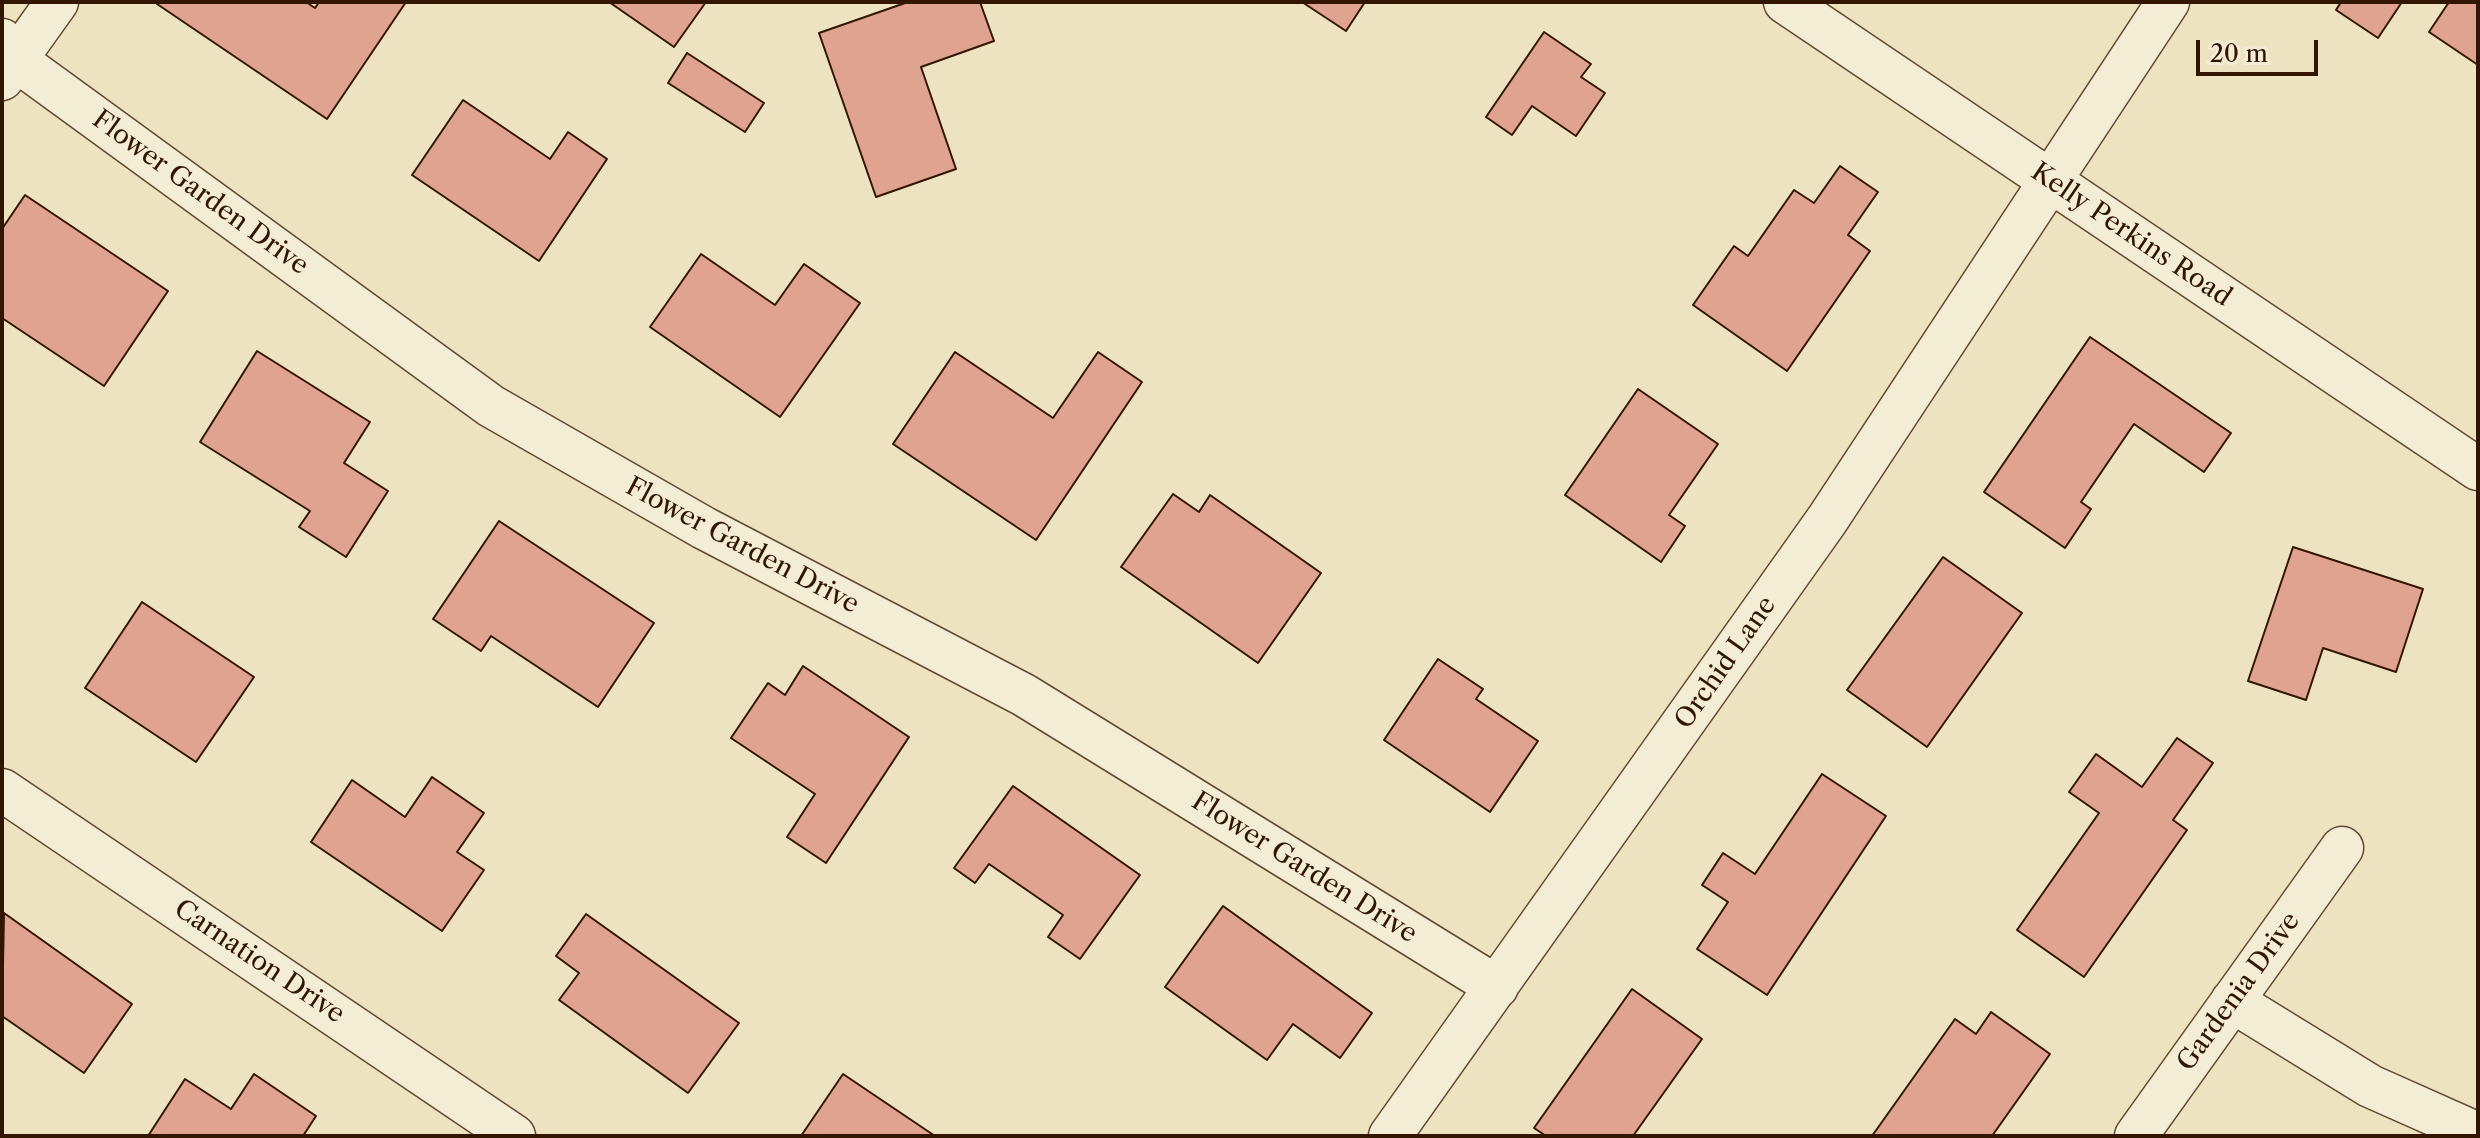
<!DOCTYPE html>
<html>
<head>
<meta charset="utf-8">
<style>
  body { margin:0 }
  #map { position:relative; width:2480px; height:1138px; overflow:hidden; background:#eee3c0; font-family:"Libre Caslon Text",serif }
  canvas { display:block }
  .frame { position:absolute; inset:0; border:4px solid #331601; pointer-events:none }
  .scale { position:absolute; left:2196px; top:40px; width:122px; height:36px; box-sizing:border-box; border:4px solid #331601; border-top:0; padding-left:10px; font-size:24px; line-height:28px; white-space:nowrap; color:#331601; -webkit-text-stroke:6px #f4edd6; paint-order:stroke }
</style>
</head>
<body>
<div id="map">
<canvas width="2480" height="1138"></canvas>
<div class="frame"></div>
<div class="scale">20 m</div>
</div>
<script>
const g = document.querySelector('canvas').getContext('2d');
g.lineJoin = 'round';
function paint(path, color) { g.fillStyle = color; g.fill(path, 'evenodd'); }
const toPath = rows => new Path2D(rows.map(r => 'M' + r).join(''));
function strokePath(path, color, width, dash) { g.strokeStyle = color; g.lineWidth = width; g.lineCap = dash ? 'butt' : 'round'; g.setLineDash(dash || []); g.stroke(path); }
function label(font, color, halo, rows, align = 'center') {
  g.font = font + ' "Libre Caslon Text",serif'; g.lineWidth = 7; g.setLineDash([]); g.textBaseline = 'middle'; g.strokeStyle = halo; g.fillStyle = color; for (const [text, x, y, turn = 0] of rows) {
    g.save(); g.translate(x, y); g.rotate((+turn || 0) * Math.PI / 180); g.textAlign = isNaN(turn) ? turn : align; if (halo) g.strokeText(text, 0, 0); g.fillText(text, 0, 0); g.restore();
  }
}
const building = toPath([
  [158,2,306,2,315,8,319,2,406,2,327,119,157,4,158,2],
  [609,2,706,2,674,47,609,2],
  [908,2,980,2,994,41,921,67,956,169,876,197,819,33,908,2],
  [1302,2,1365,2,1346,31,1302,2],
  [2341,2,2402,2,2378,38,2336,10,2341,2],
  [2449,2,2478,2,2478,65,2429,32,2449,2],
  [1544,32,1591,64,1581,77,1605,93,1576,136,1532,106,1512,135,1486,117,1544,32],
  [687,53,764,103,745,132,668,83,687,53],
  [463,100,550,159,568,132,607,159,539,261,412,175,463,100],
  [1840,166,1878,192,1848,235,1870,251,1787,371,1693,305,1734,246,1748,256,1794,190,1814,203,1840,166],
  [25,195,168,291,104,386,2,318,2,229,25,195],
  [701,254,775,305,804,264,860,303,780,417,650,327,701,254],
  [2090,337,2231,433,2204,472,2134,424,2081,502,2091,509,2065,548,1984,492,2090,337],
  [257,351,370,422,344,463,388,491,346,557,299,527,310,511,200,442,257,351],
  [955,352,1053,418,1098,352,1142,382,1036,540,893,444,955,352],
  [1638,389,1718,444,1669,515,1685,526,1661,562,1565,495,1638,389],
  [1173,494,1199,512,1210,495,1321,573,1258,663,1121,567,1173,494],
  [499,521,654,623,598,707,491,636,481,651,433,619,499,521],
  [2293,547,2423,589,2396,672,2323,648,2306,700,2248,681,2293,547],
  [1943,557,2022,613,1927,747,1847,690,1943,557],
  [142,602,254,677,196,762,85,688,142,602],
  [1438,659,1483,689,1476,699,1538,741,1490,812,1384,740,1438,659],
  [803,666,909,737,826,863,787,837,815,794,731,738,768,683,785,695,803,666],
  [2177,738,2213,763,2173,820,2187,830,2084,977,2017,930,2099,813,2069,792,2096,754,2142,787,2177,738],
  [1822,774,1886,816,1767,995,1697,949,1728,902,1702,885,1723,853,1755,874,1822,774],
  [432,777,484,813,457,852,484,870,442,931,311,842,352,780,405,817,432,777],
  [1013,786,1140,875,1080,959,1048,937,1063,915,989,864,975,883,954,868,1013,786],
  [1223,906,1372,1013,1340,1058,1293,1024,1267,1060,1165,987,1223,906],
  [4,913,132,1004,84,1073,2,1016,4,913],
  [586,914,739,1023,688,1093,559,1000,579,973,556,956,586,914],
  [1632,989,1702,1039,1633,1136,1546,1136,1534,1128,1632,989],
  [1991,1012,2050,1054,1992,1136,1872,1136,1955,1019,1976,1034,1991,1012],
  [254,1074,316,1116,303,1136,148,1136,185,1079,231,1109,254,1074],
  [843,1074,935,1136,801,1136,843,1074]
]);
paint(building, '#dfa38f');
strokePath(building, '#331601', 2);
const minor = toPath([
  [1785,2,2478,469],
  [2,40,16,60,491,406,704,528,1024,695,1497,987],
  [2,79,57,2],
  [2,790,514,1136],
  [2232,1001,2370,1086,2478,1134],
  [1390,1136,1827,520,2168,2],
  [2136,1136,2342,848]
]);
strokePath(minor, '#624931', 45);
strokePath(minor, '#f4edd6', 42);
label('26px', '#331601', '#f4edd6', [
  ["Flower Garden Drive",200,193,36],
  ["Kelly Perkins Road",2131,235,34],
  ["Flower Garden Drive",742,546,28],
  ["Orchid Lane",1726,663,-55],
  ["Flower Garden Drive",1304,868,32],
  ["Carnation Drive",259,962,34],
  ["Gardenia Drive",2239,992,-54]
]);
</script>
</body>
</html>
